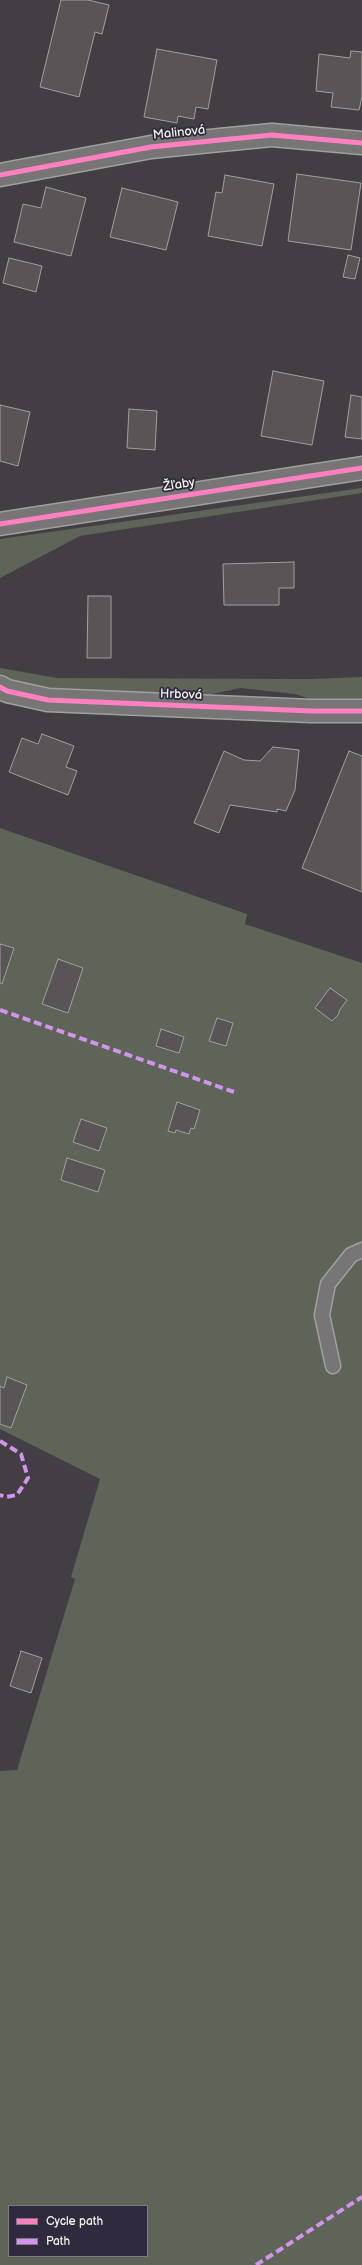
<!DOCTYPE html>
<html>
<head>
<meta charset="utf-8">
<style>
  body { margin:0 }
  #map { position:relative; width:362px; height:2265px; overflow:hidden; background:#423e44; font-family:"Balsamiq Sans",sans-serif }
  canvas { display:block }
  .legend { position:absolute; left:8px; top:2205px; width:140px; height:52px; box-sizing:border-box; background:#2f2a3d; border:1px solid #7e7a81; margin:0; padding:5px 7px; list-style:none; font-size:12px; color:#f4f1e8 }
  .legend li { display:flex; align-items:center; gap:8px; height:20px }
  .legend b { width:20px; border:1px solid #7e7a81 }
</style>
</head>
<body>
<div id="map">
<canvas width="362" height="2265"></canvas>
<ul class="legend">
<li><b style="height:5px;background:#ff80c0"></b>Cycle path</li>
<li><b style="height:5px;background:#d193ec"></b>Path</li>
</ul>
</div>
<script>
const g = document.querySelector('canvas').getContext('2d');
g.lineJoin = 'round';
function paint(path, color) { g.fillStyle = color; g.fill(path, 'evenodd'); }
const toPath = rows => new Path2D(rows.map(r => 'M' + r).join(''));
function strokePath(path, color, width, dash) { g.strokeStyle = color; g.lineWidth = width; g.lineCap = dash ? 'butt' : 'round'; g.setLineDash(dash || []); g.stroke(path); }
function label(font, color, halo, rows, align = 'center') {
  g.font = font + ' "Balsamiq Sans",sans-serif'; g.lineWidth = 3.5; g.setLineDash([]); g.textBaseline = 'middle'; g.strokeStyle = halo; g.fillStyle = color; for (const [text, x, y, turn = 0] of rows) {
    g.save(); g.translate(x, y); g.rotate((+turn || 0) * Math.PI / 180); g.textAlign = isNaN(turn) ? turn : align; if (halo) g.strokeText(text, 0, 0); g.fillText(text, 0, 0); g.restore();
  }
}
paint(toPath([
  [362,488,362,493,80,536,0,578,0,539],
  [0,668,57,678,310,679,362,677,362,703,322,703,295,694,240,688,212,694,62,690,34,687,0,678],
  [0,828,247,914,245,924,362,963,362,2265,0,2265,0,1771,17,1770,75,1579,71,1577,100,1479,0,1429],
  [9,2206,147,2206,147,2256,9,2256]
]), '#5f6459');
const building = toPath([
  [61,0,88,0,109,5,102,34,95,32,79,97,40,87,61,0],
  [157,49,217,60,208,109,196,107,194,119,178,116,177,123,144,117,157,49],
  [351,51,362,52,362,97,359,110,331,107,333,93,316,91,319,54,350,58,351,51],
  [297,174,361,183,351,250,288,241,297,174],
  [225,175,274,184,262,246,208,236,216,192,222,193,225,175],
  [46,187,86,198,71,256,14,242,23,204,41,208,46,187],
  [122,188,178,202,166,250,110,237,122,188],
  [348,255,360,258,355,279,343,277,348,255],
  [9,258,42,266,36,292,3,283,9,258],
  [273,371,324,381,312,445,261,436,273,371],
  [351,395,362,397,362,439,345,437,351,395],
  [0,405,30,412,18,466,0,461,0,405],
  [129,409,157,411,155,450,127,448,129,409],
  [294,562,294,588,279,588,279,605,224,605,223,564,294,562],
  [88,596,111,596,111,658,87,658,88,596],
  [42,734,74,746,66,767,77,771,68,795,9,772,22,738,38,744,42,734],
  [273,747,299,750,295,790,286,811,277,809,277,812,230,805,219,833,194,823,224,751,244,760,260,761,273,747],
  [349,751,362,756,362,892,302,868,349,751],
  [0,944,14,948,2,984,0,983,0,944],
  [58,959,83,968,68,1013,42,1004,58,959],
  [330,988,347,1000,339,1011,339,1014,332,1021,315,1008,330,988],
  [217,1018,233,1023,226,1046,209,1041,217,1018],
  [161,1029,184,1037,179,1053,156,1046,161,1029],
  [177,1102,200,1110,194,1129,191,1128,189,1134,176,1130,175,1133,168,1131,177,1102],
  [81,1119,107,1128,99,1151,73,1142,81,1119],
  [67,1158,105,1170,98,1192,61,1180,67,1158],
  [7,1377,27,1385,11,1428,0,1424,0,1386,4,1388,7,1377],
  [21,1651,42,1658,31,1693,10,1686,21,1651]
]);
paint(building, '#595556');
strokePath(building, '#a29fa0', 1);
const service = toPath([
  [333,1366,322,1315,328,1284,351,1255,362,1250]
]);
const minor = toPath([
  [0,175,151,147,220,140,272,135,362,143],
  [0,524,362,468],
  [0,687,7,691,48,700,311,711,362,711]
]);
strokePath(service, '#a29fa0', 17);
strokePath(minor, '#a29fa0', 25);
strokePath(service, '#777576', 14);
strokePath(minor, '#777576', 22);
strokePath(toPath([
  [0,1010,234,1092],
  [0,1441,21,1454,28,1478,17,1495,6,1497,0,1495],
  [256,2265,362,2197]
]), '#d193ec', 4, [8, 4]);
strokePath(toPath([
  [0,175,151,147,220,140,272,135,362,143],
  [0,524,362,468],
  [0,687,7,691,48,700,311,711,362,711]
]), '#ff80c0', 5);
label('13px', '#f4f1e8', '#2f2a3d', [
  ["Malinová",179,133,-6],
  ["Žľaby",179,485,-9],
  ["Hrbová",181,695,2]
]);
</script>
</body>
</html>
